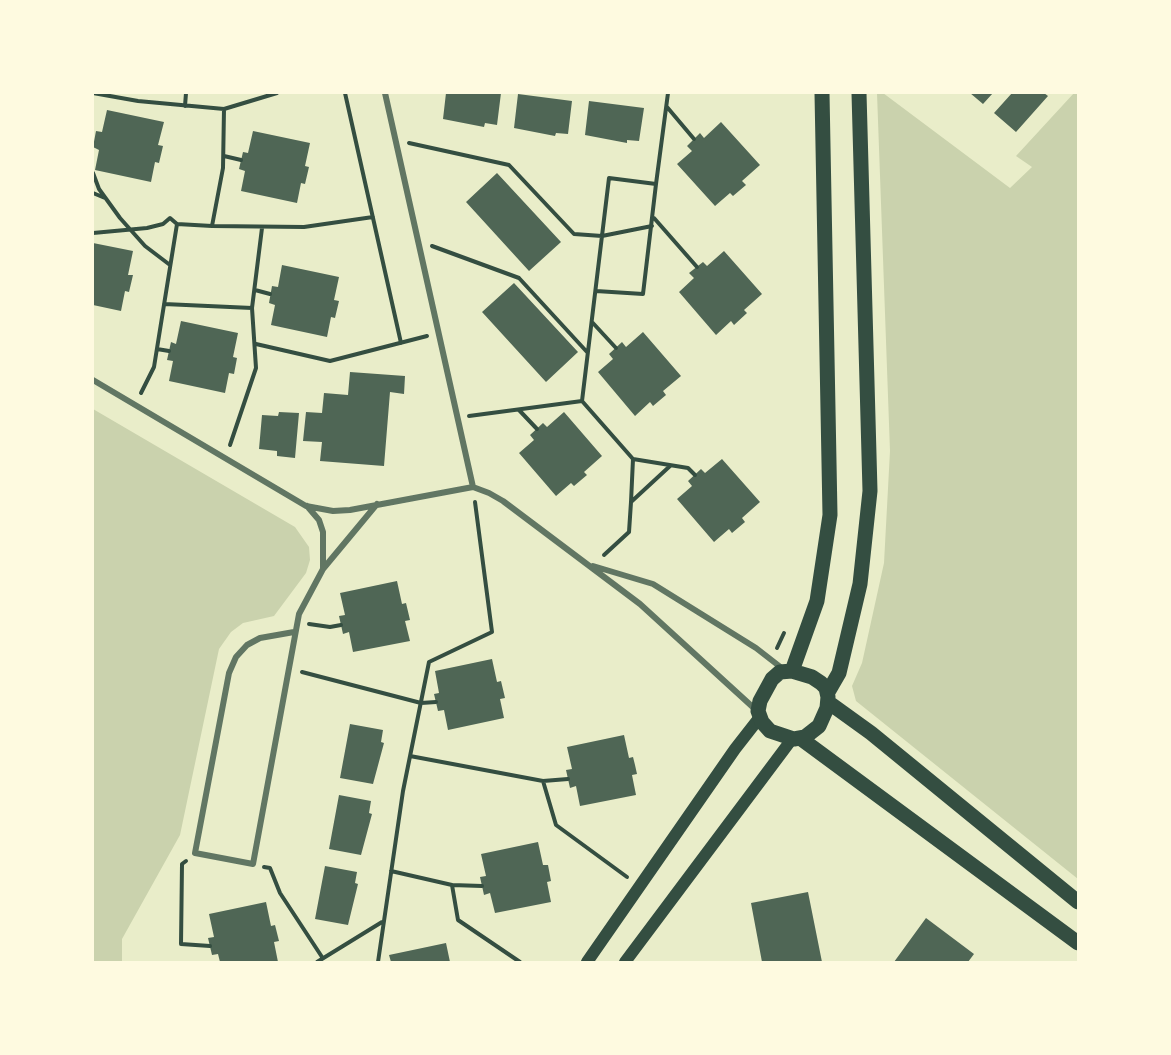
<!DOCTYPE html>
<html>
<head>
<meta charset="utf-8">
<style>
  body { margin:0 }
  #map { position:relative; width:1171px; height:1055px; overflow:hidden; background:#e9edc9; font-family:"PT Sans",sans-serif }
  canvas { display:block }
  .frame { position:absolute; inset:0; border:94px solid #fefae0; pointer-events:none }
</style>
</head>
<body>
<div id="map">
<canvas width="1171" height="1055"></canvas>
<div class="frame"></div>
</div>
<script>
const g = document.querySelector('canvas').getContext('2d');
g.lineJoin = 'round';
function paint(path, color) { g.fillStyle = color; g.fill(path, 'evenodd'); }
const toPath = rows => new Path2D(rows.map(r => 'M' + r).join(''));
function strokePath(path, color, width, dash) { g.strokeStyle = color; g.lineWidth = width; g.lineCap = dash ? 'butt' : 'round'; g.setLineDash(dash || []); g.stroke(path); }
paint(toPath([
  [877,93,883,93,1010,188,1032,167,1016,156,1074,93,1078,93,1078,879,856,701,852,686,862,663,884,563,890,451],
  [93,409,295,527,309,547,310,560,306,573,274,616,243,623,231,632,219,649,180,835,122,939,122,962,93,962]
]), '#cad2ad');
paint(toPath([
  [446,93,501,93,497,125,485,123,484,127,443,119],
  [970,93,993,93,983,104],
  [1012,93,1044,93,1048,96,1016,132,994,113],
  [518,94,572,101,568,134,556,133,555,136,514,128],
  [589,101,644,108,639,141,627,140,627,143,585,135],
  [107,110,164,122,158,145,163,146,159,163,155,162,151,182,95,170,99,150,93,147,96,131,102,132],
  [721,122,760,165,742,181,746,185,733,196,730,193,715,206,677,164,692,151,687,146,700,133,704,138],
  [253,131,310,143,305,166,309,167,305,184,301,183,297,203,241,191,245,171,239,169,243,152,248,153],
  [497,173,561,242,529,271,466,202],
  [93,243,133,251,128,275,133,275,129,292,125,291,121,311,93,305],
  [724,251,762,294,744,310,747,313,734,325,731,321,716,335,679,292,694,278,689,273,703,262,707,266],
  [282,265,339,277,334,300,339,301,335,318,331,317,327,337,271,325,275,305,269,303,272,286,278,287],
  [514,283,578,352,546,382,482,312],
  [181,321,238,333,233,357,237,358,234,374,229,373,225,393,169,381,173,361,167,360,171,342,176,344],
  [643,332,681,376,663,391,666,395,653,406,650,402,635,416,598,372,613,359,609,354,622,342,626,347],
  [350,372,405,376,404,394,390,392,384,466,320,461,322,442,303,441,306,412,322,413,324,393,348,395],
  [279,412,299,413,295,458,277,456,277,451,259,449,262,415,278,416],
  [564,412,602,456,584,472,587,475,574,486,571,483,556,496,519,453,534,440,530,435,543,423,547,427],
  [722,459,760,502,742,518,745,522,732,533,729,529,714,542,677,499,692,486,688,481,701,469,705,473],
  [397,581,402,604,406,603,410,620,405,621,410,641,353,652,349,632,343,634,339,616,345,615,340,593],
  [492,659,497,682,501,681,505,698,500,699,504,718,448,730,444,710,438,711,434,694,439,693,435,671],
  [350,724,383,730,381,742,384,743,373,784,340,778],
  [624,735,629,758,633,757,635,765,637,774,632,775,636,795,580,806,576,786,570,788,566,770,572,769,567,747],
  [339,795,371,801,369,813,372,814,361,855,329,849],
  [538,842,543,865,548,865,551,881,547,882,551,902,495,913,490,893,484,895,480,877,486,876,481,854],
  [325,866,357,872,355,883,358,884,348,925,315,919],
  [808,892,822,962,762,962,751,903],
  [266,902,271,926,275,925,279,941,274,942,278,962,220,962,218,954,212,955,208,938,214,937,209,914],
  [926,918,974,954,968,962,894,962],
  [446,943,450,962,391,962,389,955]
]), '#4f6655');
strokePath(toPath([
  [93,93,138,101,224,109,277,93],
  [345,93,401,343],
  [668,93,656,184,609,178,582,401,633,459,688,468,695,475],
  [185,106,186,93],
  [667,107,694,139],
  [224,109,223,168,212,226,304,227,373,217],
  [409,143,509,165,574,234,602,236,652,226],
  [224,156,241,160],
  [93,173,99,189,120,218,145,246,170,265],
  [93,193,105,198],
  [654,218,697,267],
  [93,233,147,228,163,224,170,218,177,224],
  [432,246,519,278,587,352],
  [255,290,270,294],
  [596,291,643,294,656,184],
  [164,304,252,308],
  [592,322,616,348],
  [256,344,330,361,427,336],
  [157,349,169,351],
  [141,393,154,367,177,224,212,226],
  [519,410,537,429],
  [469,416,582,401],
  [230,445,256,368,252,308,262,228],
  [633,459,631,502,670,466],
  [604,555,629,532,631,502],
  [309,624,330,627,341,625],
  [777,648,784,633],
  [302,672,421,703,436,702],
  [410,756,543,781,556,825,627,877],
  [543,781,568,779],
  [186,861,182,864,181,944,210,946],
  [264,867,270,868,280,893,322,957],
  [391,871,452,885,458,920,520,962],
  [452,885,482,886],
  [317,962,382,922],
  [378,962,403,791,429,662,492,632,475,502]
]), '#344e41', 4);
strokePath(toPath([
  [385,93,473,487],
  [93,380,306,506,333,511,350,510,473,487,489,493,503,501,640,604,756,710],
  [307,506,319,520,323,532,323,569],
  [593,566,653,584,756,648,783,669],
  [294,632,260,638,247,645,236,657,229,673,195,853,253,864,299,614,323,569,377,504]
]), '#617663', 6);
strokePath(toPath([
  [587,962,735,749,760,717],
  [625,962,792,739]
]), '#344e41', 12);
strokePath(toPath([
  [792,671,817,601,830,515,822,93],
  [792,671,812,677,821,683,826,688,828,697,827,708,819,726,805,737,794,739,770,731,762,722,758,711,760,701,772,679,780,672,792,671],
  [828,692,839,673,860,584,870,491,859,93],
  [828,702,871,733,1078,902],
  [800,738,1078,943]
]), '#344e41', 15);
</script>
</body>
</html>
